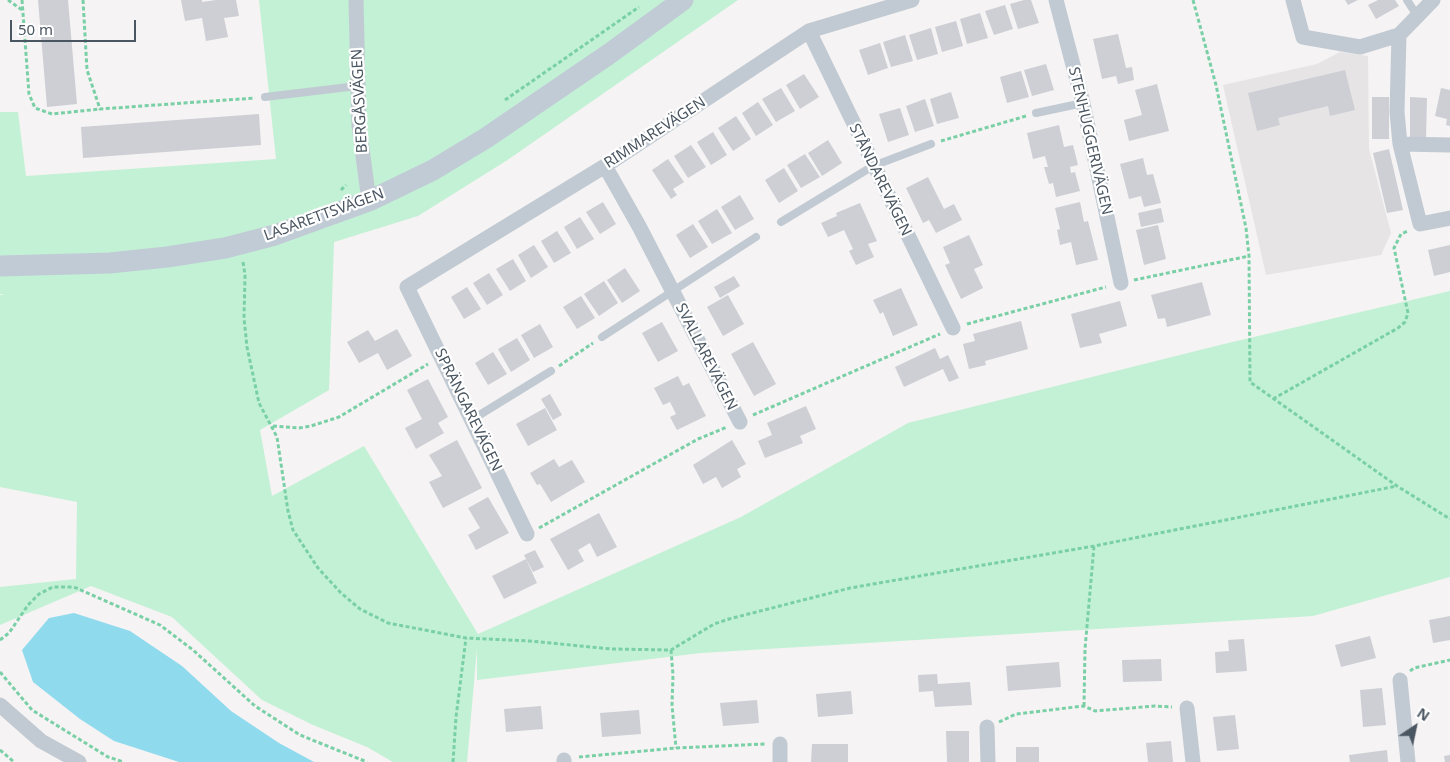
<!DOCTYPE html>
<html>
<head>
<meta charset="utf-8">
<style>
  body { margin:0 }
  #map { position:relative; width:1450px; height:762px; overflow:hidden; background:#f5f3f3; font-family:"Noto Sans",sans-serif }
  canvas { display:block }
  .north { position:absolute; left:1390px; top:702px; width:50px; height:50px; -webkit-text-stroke:4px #fff; paint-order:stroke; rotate:34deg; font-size:14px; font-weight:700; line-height:20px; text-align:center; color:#4a5661 }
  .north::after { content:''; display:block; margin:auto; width:18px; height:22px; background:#4a5661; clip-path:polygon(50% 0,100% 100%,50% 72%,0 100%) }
  .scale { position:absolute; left:10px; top:20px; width:126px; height:22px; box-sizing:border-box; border:2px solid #4a5661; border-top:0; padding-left:6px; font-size:15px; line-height:18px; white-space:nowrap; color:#4a5661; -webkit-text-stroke:4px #fff; paint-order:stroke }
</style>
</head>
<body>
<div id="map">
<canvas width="1450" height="762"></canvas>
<div class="north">N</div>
<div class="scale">50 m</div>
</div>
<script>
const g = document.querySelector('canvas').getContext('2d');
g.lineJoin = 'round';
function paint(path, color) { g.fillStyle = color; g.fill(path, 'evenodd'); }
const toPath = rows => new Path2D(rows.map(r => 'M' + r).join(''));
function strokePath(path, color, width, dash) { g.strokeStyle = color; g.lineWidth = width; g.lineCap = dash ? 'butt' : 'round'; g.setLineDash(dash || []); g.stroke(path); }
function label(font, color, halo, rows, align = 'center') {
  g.font = font + ' "Noto Sans",sans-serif'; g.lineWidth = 4.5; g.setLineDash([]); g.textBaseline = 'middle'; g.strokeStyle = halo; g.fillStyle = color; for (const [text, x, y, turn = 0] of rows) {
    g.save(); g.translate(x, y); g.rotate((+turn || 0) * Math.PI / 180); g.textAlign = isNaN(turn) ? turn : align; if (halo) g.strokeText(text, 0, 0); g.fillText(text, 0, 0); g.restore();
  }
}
paint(toPath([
  [1340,52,1368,56,1369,149,1391,233,1381,255,1266,275,1223,85,1317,64]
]), '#e6e4e5');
paint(toPath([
  [259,0,738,0,506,161,418,216,334,242,329,390,260,430,272,496,364,446,478,634,741,517,908,423,1224,344,1450,291,1450,577,1313,616,701,653,477,680,477,648,467,762,393,762,367,747,313,725,262,700,172,617,91,586,0,625,0,587,76,579,77,502,0,487,0,295,5,294,0,294,0,112,18,112,26,176,276,159]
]), '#c3f1d5');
paint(toPath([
  [74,613,130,631,182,666,231,711,279,743,314,762,179,762,114,741,80,719,33,682,22,650,49,618]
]), '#90daee');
paint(toPath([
  [38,0,68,0,77,104,47,107],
  [181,0,202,0,202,2,216,0,236,0,239,16,224,18,228,37,206,41,202,18,185,21],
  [1024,0,1031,0,1039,23,1018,29,1010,4],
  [1345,0,1358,0,1348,5],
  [1378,0,1395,0,1399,6,1376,19,1368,5],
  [1005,5,1013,29,994,35,985,11],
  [980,13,988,38,967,44,960,19],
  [956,21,963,46,942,52,935,27],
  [931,28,938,54,917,60,909,35],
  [1118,34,1126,68,1132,67,1134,80,1118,84,1116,76,1102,79,1093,39],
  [905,35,913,61,891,67,883,42],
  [880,43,888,68,868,75,859,50],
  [1046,64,1054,90,1032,96,1024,70],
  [1345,70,1355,110,1330,116,1328,106,1278,118,1280,125,1257,131,1248,93],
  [1021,71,1029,97,1007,103,1000,77],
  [804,74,819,97,800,109,786,85],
  [1157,84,1169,131,1129,141,1124,120,1142,115,1135,90],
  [781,88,795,111,776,122,762,99],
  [1441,88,1450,90,1450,126,1446,125,1447,119,1435,116],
  [951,92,959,118,937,124,930,99],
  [1372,97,1389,97,1389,139,1372,139],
  [1410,97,1427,98,1426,139,1410,139],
  [925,99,934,126,915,132,906,106],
  [758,102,773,125,756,136,742,113],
  [900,108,909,135,888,142,879,114],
  [259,114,261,145,83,158,81,127],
  [736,116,751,139,733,151,718,128],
  [1059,125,1064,147,1073,145,1078,165,1070,167,1071,173,1075,172,1080,191,1056,197,1053,183,1049,184,1044,167,1048,167,1045,156,1033,159,1027,133],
  [713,132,727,155,711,165,697,142],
  [828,140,842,163,822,176,808,153],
  [691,145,706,167,688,178,674,156],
  [1389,149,1403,210,1387,213,1373,153],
  [805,154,820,177,801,188,787,165],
  [1143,158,1147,175,1153,174,1161,203,1144,207,1141,196,1129,199,1120,164],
  [668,159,684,182,673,189,677,195,671,199,652,170],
  [784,168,798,191,779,203,765,180],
  [928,177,944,209,954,204,962,220,936,233,929,220,923,223,906,188],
  [740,195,754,219,735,230,721,207],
  [603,202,616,224,600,234,586,212],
  [1080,202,1084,222,1088,221,1098,260,1076,265,1071,242,1060,245,1057,230,1060,229,1055,208],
  [860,203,877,241,868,244,874,257,856,265,849,251,853,249,844,230,828,237,821,223,837,216,836,213],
  [1161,208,1164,222,1141,227,1138,213],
  [717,209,732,233,712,244,698,221],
  [580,217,594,239,577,249,564,227],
  [693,224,708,247,690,258,676,235],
  [1158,225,1166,259,1144,265,1136,230],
  [557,231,571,253,554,263,541,241],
  [969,235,983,265,974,269,983,288,961,299,945,265,950,263,943,247],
  [534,245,548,267,531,278,518,255],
  [1450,245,1450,272,1434,276,1428,250],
  [513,259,526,281,510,291,496,269],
  [625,268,640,291,622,303,607,280],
  [489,273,503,295,487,305,473,283],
  [734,276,740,286,720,298,714,287],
  [604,281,618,303,599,316,584,294],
  [1202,282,1211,315,1167,327,1165,318,1158,319,1151,295],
  [467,287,481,309,464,319,451,297],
  [901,288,918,325,893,336,883,312,880,314,873,300],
  [728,295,744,324,723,336,707,307],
  [581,296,595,318,577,329,563,307],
  [1120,301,1127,326,1099,334,1102,343,1080,348,1071,314],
  [1021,321,1028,349,985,361,986,365,969,369,963,344,975,341,973,334],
  [662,322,678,351,658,362,642,333],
  [540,324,553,347,534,358,521,335],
  [397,329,412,356,387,370,378,353,359,363,347,342,368,330,375,341],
  [517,338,530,360,511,372,498,349],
  [753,342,776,384,754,396,731,354],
  [935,348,940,359,948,355,959,378,949,382,943,369,904,387,895,367],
  [493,352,507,374,488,385,475,363],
  [678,376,683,386,689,383,706,416,677,430,670,417,676,414,670,402,663,405,654,388],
  [428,379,448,417,438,423,444,433,416,449,405,428,422,419,407,390],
  [550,394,562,415,553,420,541,399],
  [806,406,816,429,800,436,803,443,765,458,758,441,772,435,767,423],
  [545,408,557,430,528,446,516,424],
  [457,440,482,488,443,508,429,482,442,476,429,455],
  [732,440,746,464,737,469,741,477,722,488,716,477,703,484,693,465],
  [554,459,559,467,572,460,585,482,551,502,540,484,537,485,530,473],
  [488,497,509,533,476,550,468,535,480,528,468,508],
  [599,513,617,547,597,557,590,543,578,550,584,561,568,570,550,539],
  [535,550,544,567,533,572,524,555],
  [526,559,537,583,504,599,492,576],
  [1450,616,1450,640,1433,643,1429,620],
  [1370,636,1376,658,1341,667,1335,645],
  [1244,639,1247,671,1216,673,1215,652,1229,651,1228,640],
  [1161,659,1162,681,1123,682,1122,660],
  [1059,662,1061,687,1008,691,1006,666],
  [937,674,938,684,970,682,972,705,935,707,933,691,919,692,918,675],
  [1382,688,1386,725,1363,727,1360,690],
  [851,691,853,714,818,717,816,694],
  [757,700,759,723,723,726,720,703],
  [541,706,543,729,506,732,504,709],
  [639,710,641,734,602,737,600,713],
  [1235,715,1239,749,1217,751,1213,717],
  [946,731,969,731,969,762,947,762],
  [1171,741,1173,762,1148,762,1146,743],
  [812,744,848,744,848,762,811,762],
  [1016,747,1039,747,1039,762,1016,762],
  [1387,750,1388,762,1350,762,1349,755],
  [1450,755,1450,762,1445,762,1444,756]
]), '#cdcfd5');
strokePath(toPath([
  [8,0,22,10],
  [22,0,29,94,35,108,52,114,100,109],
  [83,0,87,70,100,109,255,98],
  [1193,0,1216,85,1246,228,1249,256,1250,382,1397,486,1450,519],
  [505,100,639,7],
  [941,141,1026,116],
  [341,190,346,185],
  [243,262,245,275,244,318,247,347,259,403,277,437,288,511,293,530,318,568,341,593,360,609,388,623,466,638,530,641,611,649,671,650,714,624,729,619,850,588,1094,546,1397,486],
  [1134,280,1249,256],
  [967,324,1106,287],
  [559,366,593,343],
  [1273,399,1398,328,1405,322,1408,313,1394,248,1401,234,1408,231],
  [753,415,940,334],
  [273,426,299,428,311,426,339,417,428,364],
  [539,528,698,439,727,427],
  [0,640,9,633,28,605,39,594,53,587,74,587,160,625,193,650,255,706,300,735,367,762],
  [671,650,673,675,672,705,676,748],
  [1410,671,1414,668,1450,660],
  [0,672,32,710,108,757,124,762],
  [1084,706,1085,649,1094,546],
  [999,722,1016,714,1084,706,1095,711,1155,706,1172,707],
  [0,750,14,762],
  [579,757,676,748,765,744],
  [453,762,456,717,466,638]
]), '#7ad0a6', 3, [4, 2.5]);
strokePath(toPath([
  [1407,0,1418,17],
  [265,97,357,86],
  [1036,113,1083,103],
  [781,222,873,166,931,144],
  [602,337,756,237],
  [473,419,551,371]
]), '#c1cad2', 8);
strokePath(toPath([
  [356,0,359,126,369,201],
  [1056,0,1083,103,1121,283],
  [1293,0,1303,37,1360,47,1399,35],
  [1433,0,1399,35,1397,112,1400,144,1420,224,1450,218],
  [809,31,953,328],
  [1400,144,1450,145],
  [605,166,640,228,740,422],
  [527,534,407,287,605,166,809,31,912,0],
  [1400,680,1408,762],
  [0,705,41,741,79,762],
  [1187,708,1193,762],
  [987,727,988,762],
  [564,760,564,762],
  [780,762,780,744]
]), '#c1cad2', 15);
strokePath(toPath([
  [0,266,110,263,167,257,225,248,275,235,369,201,433,170,486,138,609,54,683,0]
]), '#c1cbd6', 21);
label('15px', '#4a5661', '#fff', [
  ["BERGÅSVÄGEN",360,101,-93],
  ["RIMMAREVÄGEN",655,133,-33],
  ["STENHUGGERIVÄGEN",1090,141,77],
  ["STÅNDAREVÄGEN",880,180,64],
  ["LASARETTSVÄGEN",324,215,-20],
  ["SVALLAREVÄGEN",706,357,63],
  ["SPRÄNGAREVÄGEN",468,410,64]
]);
</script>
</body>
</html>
